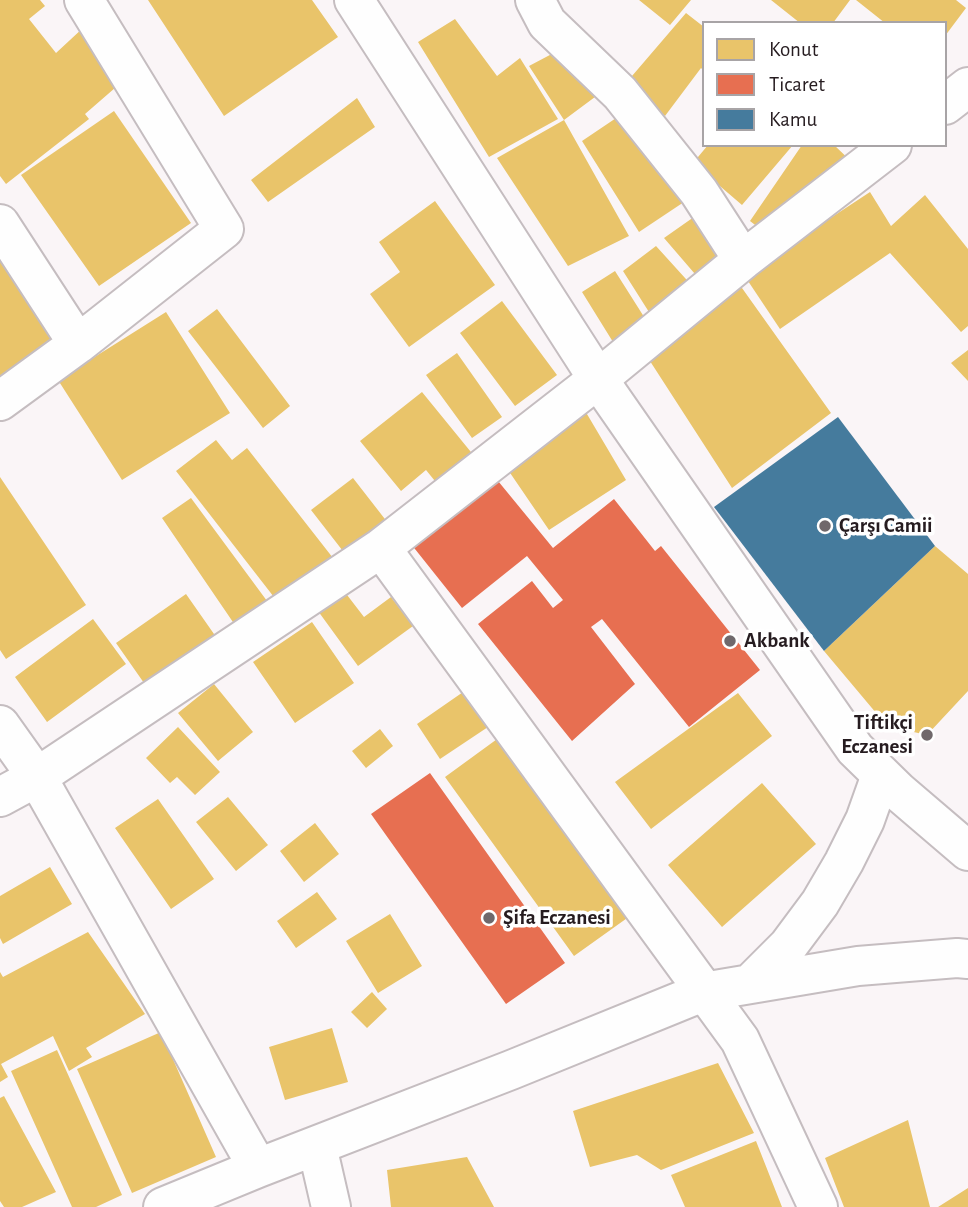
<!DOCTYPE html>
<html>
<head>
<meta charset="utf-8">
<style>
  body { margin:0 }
  #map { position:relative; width:968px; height:1207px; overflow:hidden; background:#faf5f7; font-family:"Alegreya Sans",sans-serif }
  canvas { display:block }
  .legend { position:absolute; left:702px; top:21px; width:245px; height:126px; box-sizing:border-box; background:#fff; border:2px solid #a8a4a6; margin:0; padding:9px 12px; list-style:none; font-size:21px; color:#261c20 }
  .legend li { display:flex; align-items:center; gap:14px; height:35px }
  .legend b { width:35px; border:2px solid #a8a4a6 }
</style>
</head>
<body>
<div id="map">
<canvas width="968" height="1207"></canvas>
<ul class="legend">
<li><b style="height:19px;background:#e9c46a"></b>Konut</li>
<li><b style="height:19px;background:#e76f51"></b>Ticaret</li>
<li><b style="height:19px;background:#457b9d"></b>Kamu</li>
</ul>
</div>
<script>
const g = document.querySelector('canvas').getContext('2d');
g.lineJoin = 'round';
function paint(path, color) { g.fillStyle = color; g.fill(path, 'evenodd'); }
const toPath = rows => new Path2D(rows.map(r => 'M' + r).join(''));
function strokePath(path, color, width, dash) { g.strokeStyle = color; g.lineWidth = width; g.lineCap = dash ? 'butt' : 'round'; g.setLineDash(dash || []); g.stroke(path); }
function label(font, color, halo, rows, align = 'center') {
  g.font = font + ' "Alegreya Sans",sans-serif'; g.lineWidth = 7; g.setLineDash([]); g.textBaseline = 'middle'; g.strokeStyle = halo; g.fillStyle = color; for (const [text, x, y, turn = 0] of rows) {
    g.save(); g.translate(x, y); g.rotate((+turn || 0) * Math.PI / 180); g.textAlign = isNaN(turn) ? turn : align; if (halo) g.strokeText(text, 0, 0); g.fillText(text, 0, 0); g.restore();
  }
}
paint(toPath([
  [0,0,40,0,45,6,29,19,56,53,84,27,123,81,85,114,89,119,6,184,0,176],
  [148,0,312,0,338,37,224,116],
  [639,0,691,0,670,25],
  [771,0,850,0,833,23,800,23],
  [856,0,956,0,966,8,945,36,945,23,885,23],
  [686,13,704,27,704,71,701,68,665,116,626,83],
  [455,19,497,76,520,58,558,119,489,157,418,42],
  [565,47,599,94,564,120,529,66],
  [357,98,375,127,268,202,251,180],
  [631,108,690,198,639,232,582,141],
  [114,111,191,223,99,286,21,175],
  [564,120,629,236,568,266,497,158],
  [708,145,793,145,742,205,693,163],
  [802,145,834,145,855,165,768,235,750,221],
  [870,192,891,226,925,195,968,249,968,326,961,332,890,253,780,329,744,275],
  [435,201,495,285,409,347,370,294,400,272,379,242],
  [701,212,734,257,701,281,664,238],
  [656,246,695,289,654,320,623,271],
  [0,250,56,344,0,378],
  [615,271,646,320,613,342,582,292],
  [737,281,831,413,732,488,648,358],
  [502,301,557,375,515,406,460,333],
  [217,309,290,406,263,428,188,331],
  [166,312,230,413,122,480,58,380],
  [968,350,968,381,951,363],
  [457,353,502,417,472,438,426,375],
  [422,392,475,457,439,486,426,470,401,491,360,441],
  [584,409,626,480,549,530,504,464],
  [216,440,232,460,247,448,333,558,277,601,176,471],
  [0,477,86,605,6,659,0,650],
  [353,478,388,523,346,555,311,510],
  [191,498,270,605,237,628,162,518],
  [935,546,968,574,968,691,927,735,887,726,824,651],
  [344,591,364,617,391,597,413,626,358,666,318,611],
  [186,594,221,644,151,693,116,643],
  [93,619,126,664,47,722,15,677],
  [312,622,354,683,295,723,253,662],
  [214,684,253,732,218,761,178,713],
  [466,690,491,725,440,759,417,724],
  [738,693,772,736,651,829,615,782],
  [178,727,220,772,195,795,177,777,170,783,146,758],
  [380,729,393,746,366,768,352,751],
  [504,734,630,916,574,956,445,777],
  [762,783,816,844,722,927,668,865],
  [228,797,268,845,236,871,196,822],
  [158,799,214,879,171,909,115,828],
  [315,823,339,854,304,882,280,851],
  [50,867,72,904,3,944,0,938,0,896],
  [317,892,337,919,296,948,277,921],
  [390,914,422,966,378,993,346,941],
  [88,932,145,1014,86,1048,92,1057,69,1071,53,1036,1,1064,8,1077,0,1082,0,972,3,977],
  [372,992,387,1009,367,1028,351,1012],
  [332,1028,348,1082,285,1100,269,1047],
  [161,1032,216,1157,132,1193,77,1069],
  [57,1050,122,1195,96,1207,72,1207,11,1071],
  [718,1063,754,1133,661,1170,637,1155,590,1167,573,1111],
  [4,1096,56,1192,22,1207,4,1207,0,1201,0,1098],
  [908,1120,930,1207,844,1207,825,1158],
  [756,1141,782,1207,685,1207,671,1175],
  [467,1157,494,1207,391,1207,387,1170],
  [968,1188,968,1207,938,1207]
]), '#e9c46a');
paint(toPath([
  [489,470,553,548,614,499,655,551,661,546,760,670,689,727,602,619,591,627,635,684,572,741,478,624,532,581,553,608,563,600,527,556,462,608,407,539],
  [430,773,565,963,506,1004,371,814]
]), '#e76f51');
paint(toPath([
  [838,417,935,546,824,651,714,507]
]), '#457b9d');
const minor = toPath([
  [535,0,547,23,620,93,699,192,743,260],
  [945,105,968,87],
  [0,224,78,344],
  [0,401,78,344,224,229,84,0],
  [381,548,740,1040,818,1207],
  [0,725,37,777,258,1168],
  [0,797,37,777,381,548,598,379,743,260,892,145],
  [751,983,788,946,820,903,844,862,865,820,881,775],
  [317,1146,331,1207],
  [163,1207,258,1168,511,1070,703,992,858,966,957,958,968,959]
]);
const major = toPath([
  [354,0,598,379,855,749,899,792,968,851]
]);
strokePath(minor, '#c5bdc0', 42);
strokePath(major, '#c5bdc0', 42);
strokePath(minor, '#fefefe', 38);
strokePath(major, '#fefefe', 38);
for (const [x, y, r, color] of [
  [825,526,7,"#70686b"],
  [730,641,7,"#70686b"],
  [927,735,7,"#70686b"],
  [489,918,7,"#70686b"]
]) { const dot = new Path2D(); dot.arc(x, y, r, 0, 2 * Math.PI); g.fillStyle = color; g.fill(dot); strokePath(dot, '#fff', 2.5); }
label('bold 21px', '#261c20', '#fff', [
  ["Çarşı Camii",839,526],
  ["Akbank",744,641],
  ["Tiftikçi",913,723,"right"],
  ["Eczanesi",913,747,"right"],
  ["Şifa Eczanesi",503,918]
], 'left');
</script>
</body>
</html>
